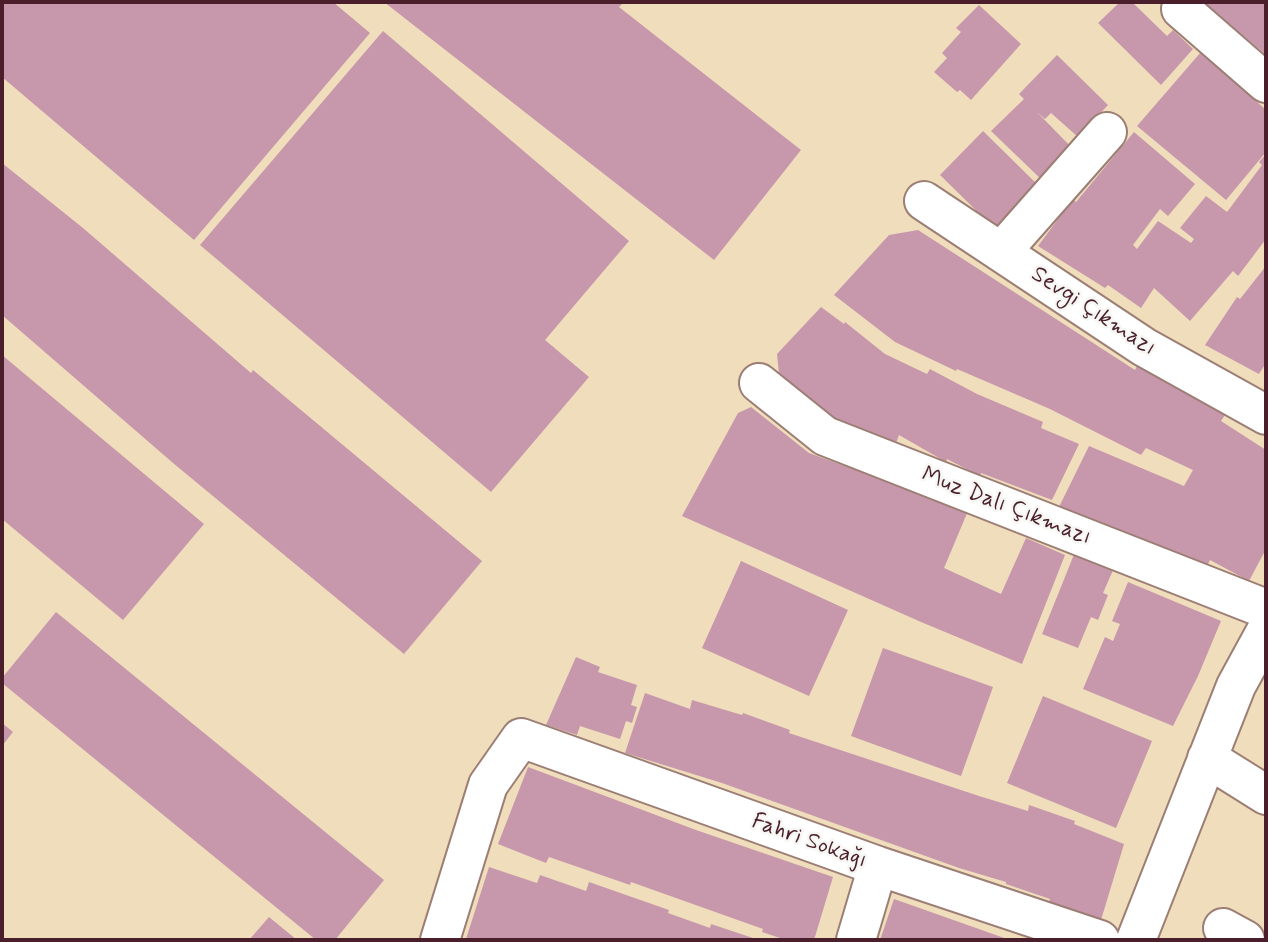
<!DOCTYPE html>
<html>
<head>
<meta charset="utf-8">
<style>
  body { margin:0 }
  #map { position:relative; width:1268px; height:942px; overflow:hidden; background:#efddbc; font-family:Mynerve,sans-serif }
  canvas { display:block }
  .frame { position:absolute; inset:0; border:4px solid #4a1f2b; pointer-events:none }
</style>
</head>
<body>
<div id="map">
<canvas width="1268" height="942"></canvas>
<div class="frame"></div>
</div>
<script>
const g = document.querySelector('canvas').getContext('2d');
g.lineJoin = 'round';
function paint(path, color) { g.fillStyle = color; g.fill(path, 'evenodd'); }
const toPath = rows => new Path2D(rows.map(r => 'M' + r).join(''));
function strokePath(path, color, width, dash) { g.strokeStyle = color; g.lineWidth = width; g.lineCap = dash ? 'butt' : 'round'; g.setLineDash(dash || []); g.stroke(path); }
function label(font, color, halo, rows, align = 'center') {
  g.font = font + ' Mynerve,sans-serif'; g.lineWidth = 5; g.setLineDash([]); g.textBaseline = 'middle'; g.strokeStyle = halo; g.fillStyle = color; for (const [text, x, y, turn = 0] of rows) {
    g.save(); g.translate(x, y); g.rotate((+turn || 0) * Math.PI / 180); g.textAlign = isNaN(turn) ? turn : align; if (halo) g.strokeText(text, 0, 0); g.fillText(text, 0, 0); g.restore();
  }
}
paint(toPath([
  [2,2,333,2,370,33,194,240,2,77],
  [384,2,624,2,619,7,801,150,714,260],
  [1120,2,1132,2,1167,36,1173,30,1193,49,1161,85,1098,23],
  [1202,2,1266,2,1266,55,1215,12],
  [979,5,1021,44,971,100,960,90,957,92,934,72,947,58,942,53,961,32,956,28],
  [383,31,629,241,545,340,589,377,491,492,200,245],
  [1201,52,1266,110,1266,152,1226,200,1137,126],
  [1057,55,1108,105,1078,137,1051,113,1045,119,1037,112,1074,150,1043,181,991,131,1024,99,1019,94],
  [983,131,1039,186,996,230,940,175],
  [1134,132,1195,184,1168,216,1160,209,1133,245,1137,249,1158,221,1191,243,1194,239,1180,228,1206,196,1227,212,1262,165,1259,162,1266,154,1266,239,1238,276,1233,271,1190,321,1154,288,1141,308,1108,285,1105,288,1038,246,1073,199,1076,202],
  [2,163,83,228,251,373,253,370,482,561,404,654,173,463,2,315],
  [918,230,1135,370,1138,364,1184,387,1182,390,1227,412,1221,421,1266,450,1266,549,1249,581,1210,560,1205,570,1059,507,1089,446,1184,486,1193,470,1146,448,1141,455,1050,409,957,369,956,371,895,342,834,295,889,235],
  [1266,266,1266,363,1259,374,1205,345,1237,297,1240,299],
  [821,307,844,324,845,322,885,354,927,374,930,369,977,394,1043,422,1041,428,1079,444,1052,500,981,473,980,476,947,459,946,462,899,435,896,443,840,422,779,374,777,354],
  [2,355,204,524,123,620,2,519],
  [751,407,809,453,968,511,944,568,1001,594,1026,538,1065,555,1022,664,921,622,682,516,738,413],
  [1075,552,1114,568,1103,593,1108,595,1098,620,1091,617,1078,648,1042,634],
  [741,561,848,610,809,696,702,648],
  [1128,582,1221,621,1198,676,1173,726,1083,689,1105,637,1113,641,1120,624,1112,621],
  [56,612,384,880,335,940,316,940,2,683,2,678],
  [883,648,993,687,961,776,851,736],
  [576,657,600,667,598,672,637,685,631,705,637,707,632,723,626,721,620,739,580,726,577,735,546,725],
  [645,693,690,709,692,700,742,715,743,713,790,730,789,733,979,796,1028,811,1029,805,1075,821,1074,824,1124,844,1101,920,1048,904,1050,899,1006,884,1006,882,959,868,722,783,625,753],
  [1043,696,1152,741,1116,828,1007,783],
  [2,723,13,732,2,746],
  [528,767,696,830,833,877,814,940,786,940,762,932,763,929,631,882,630,885,549,857,546,863,498,844],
  [489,867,537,883,540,875,586,891,589,882,669,910,668,913,710,928,711,924,759,940,466,939],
  [894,899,1010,940,880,940],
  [269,917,297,940,249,940]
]), '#c798ac');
const minor = toPath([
  [1181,9,1266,83],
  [924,201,1144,347,1266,415],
  [1001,252,1107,132],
  [759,383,825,436,1266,609],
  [1207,758,1266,795],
  [1223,928,1245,940],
  [440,940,488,785,521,738,878,866,1100,940],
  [856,940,878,866],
  [1136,940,1236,686,1266,631]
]);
strokePath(minor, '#9c7e74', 42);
strokePath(minor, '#fff', 38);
label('23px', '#4a1f2b', '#f6f6f2', [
  ["Sevgi Çıkmazı",1093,312,33],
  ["Muz Dalı Çıkmazı",1006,507,21],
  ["Fahri Sokağı",809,842,20]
]);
</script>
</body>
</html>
